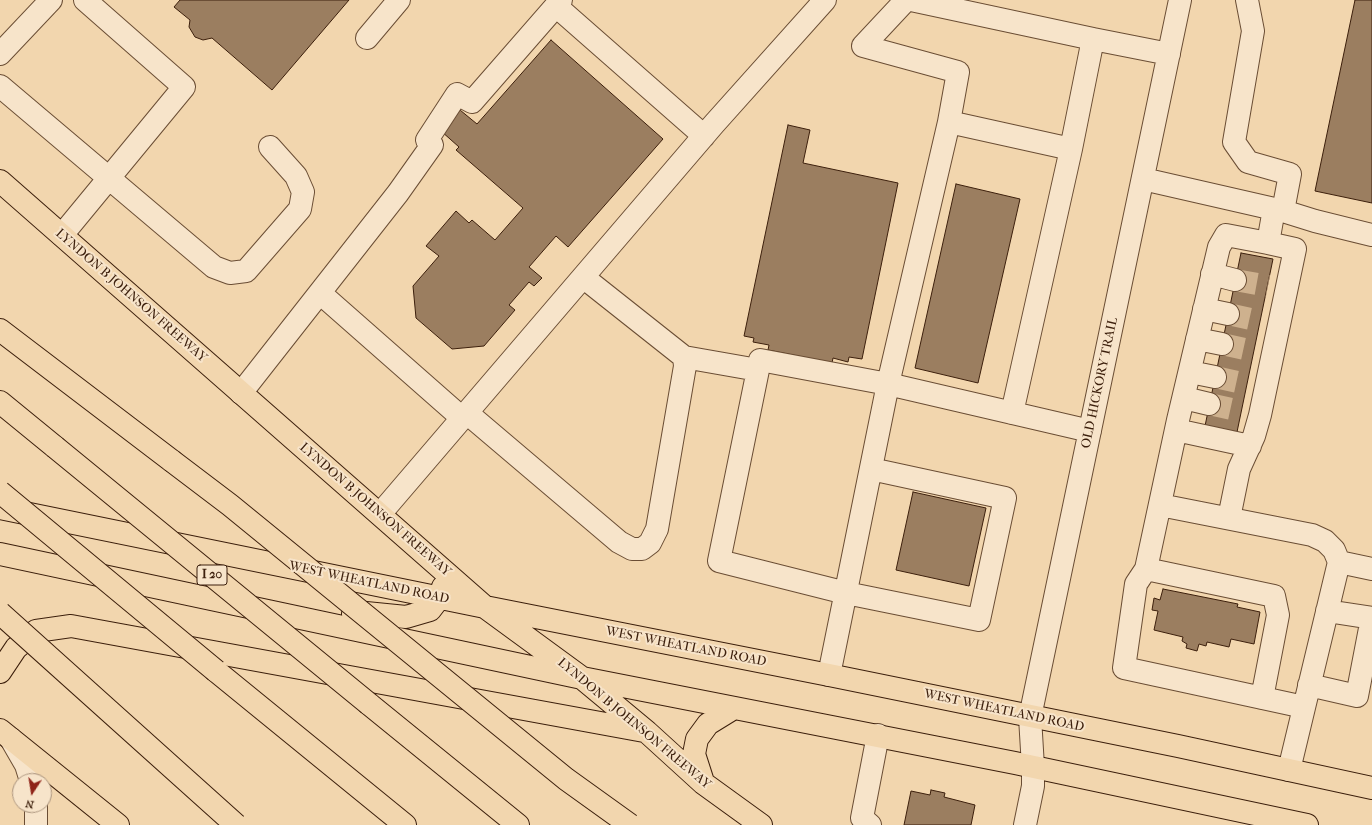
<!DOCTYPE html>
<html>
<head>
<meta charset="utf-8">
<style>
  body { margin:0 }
  #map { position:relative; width:1372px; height:825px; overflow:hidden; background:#f2d6ae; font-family:"IM FELL French Canon",serif }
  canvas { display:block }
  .north { position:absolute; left:12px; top:773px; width:40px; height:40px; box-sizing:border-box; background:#f7e4ca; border:1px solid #ac957e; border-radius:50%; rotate:192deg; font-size:11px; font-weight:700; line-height:16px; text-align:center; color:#3c1f0c }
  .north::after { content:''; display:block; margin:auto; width:14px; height:18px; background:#8f2418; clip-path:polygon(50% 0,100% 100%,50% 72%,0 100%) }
</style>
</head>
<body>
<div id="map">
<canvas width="1372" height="825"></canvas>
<div class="north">N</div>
</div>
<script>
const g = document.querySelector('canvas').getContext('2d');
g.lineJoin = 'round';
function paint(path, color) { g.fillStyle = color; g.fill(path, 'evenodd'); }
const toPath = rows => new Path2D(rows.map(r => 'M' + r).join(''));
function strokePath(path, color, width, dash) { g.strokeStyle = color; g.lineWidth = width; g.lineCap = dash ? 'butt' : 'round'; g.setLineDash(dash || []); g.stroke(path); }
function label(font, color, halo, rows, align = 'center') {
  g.font = font + ' "IM FELL French Canon",serif'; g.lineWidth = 4; g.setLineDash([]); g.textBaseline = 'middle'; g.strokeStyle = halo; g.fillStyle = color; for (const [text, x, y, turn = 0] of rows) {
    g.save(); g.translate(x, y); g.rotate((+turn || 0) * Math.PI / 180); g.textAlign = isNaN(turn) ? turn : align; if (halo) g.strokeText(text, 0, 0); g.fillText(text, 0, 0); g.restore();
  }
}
const building = toPath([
  [180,0,349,0,272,90,212,38,203,40,195,37,189,27,190,20,174,7,180,0],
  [1355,0,1372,0,1372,203,1315,191,1355,0],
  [551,40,663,139,568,247,556,236,529,267,542,278,534,286,529,282,509,305,515,310,484,346,452,349,416,318,413,286,439,256,426,246,456,211,469,223,472,220,495,240,523,208,456,150,459,147,441,131,460,110,477,124,551,40],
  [788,125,810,130,803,163,898,183,862,359,849,357,848,362,833,358,832,363,768,350,769,345,753,342,754,338,744,336,788,125],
  [956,184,1020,199,978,383,915,368,956,184],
  [1241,253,1273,259,1237,432,1205,426,1241,253],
  [913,492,986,508,969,586,896,570,913,492],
  [1163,589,1238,604,1237,607,1260,612,1254,644,1231,639,1229,647,1207,642,1206,646,1199,644,1197,651,1186,648,1187,644,1182,641,1183,637,1154,630,1158,611,1152,610,1154,598,1160,600,1163,589],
  [931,790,945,793,944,797,975,805,971,825,904,825,911,791,930,795,931,790]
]);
paint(building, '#9b7e60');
strokePath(building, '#3c1f0c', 1);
strokePath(toPath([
  [1235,280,1268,286],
  [1228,314,1260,321],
  [1222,344,1254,351],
  [1215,377,1247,384],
  [1209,404,1241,411]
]), '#ceb18e', 22, [22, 11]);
const minor = toPath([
  [906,0,863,46,958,72,949,122],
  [911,0,1093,39],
  [1247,0,1253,31,1234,142,1248,162,1290,174,1283,211],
  [556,6,704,136],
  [367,38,399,0],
  [0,54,51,0],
  [0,86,214,267,230,273,246,271,300,209,303,192,296,176,270,147],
  [1143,179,1283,211,1315,221,1372,235],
  [1274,209,1268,243,1226,235,1219,247,1178,420,1146,569,1136,584,1124,668,1304,707],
  [62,235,184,87,85,0],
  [1212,274,1235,280],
  [320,293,462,418],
  [1204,309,1228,314],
  [1197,339,1222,344],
  [684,357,758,370],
  [1190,372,1215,377],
  [241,393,398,193,432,145,427,140,457,94,472,102,561,0],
  [1184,398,1209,404],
  [467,413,619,542,632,549,642,549,650,543,657,529,685,366,684,357,583,277],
  [1012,413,1071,149],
  [1176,430,1250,446],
  [871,469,1005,498,979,620,846,593,719,561,760,360,888,384,949,122,1071,149,1093,39,1169,54],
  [1160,505,1312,535,1325,541,1334,550,1339,562],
  [380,514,714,124,825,0],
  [1229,518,1239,469,1254,436,1260,415,1295,249,1268,243],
  [1146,569,1274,596,1278,615,1262,698],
  [829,675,888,384,1090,431],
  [1309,685,1357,696,1372,618,1327,611],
  [11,739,26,765,31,781],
  [1289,770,1339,562,1372,569],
  [36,805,36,825],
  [870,825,862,818,878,735],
  [1025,825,1033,786,1033,767,1030,717,1180,0]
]);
const major = toPath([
  [0,181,485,607,582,678,647,732,703,783,761,825],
  [0,508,485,607,829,675,1178,746,1372,788],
  [0,554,582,678,1015,763,1307,825],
  [353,614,356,612,406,617,430,610,440,597,443,587],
  [0,672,16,648,36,631,71,626,644,731],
  [0,730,118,825],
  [703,782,694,754,697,739,708,724,734,708]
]);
const highway = toPath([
  [0,330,172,461],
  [0,402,55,447],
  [216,671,405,825],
  [369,704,518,825]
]);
strokePath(minor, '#6a4d34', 24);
strokePath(major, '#3c1f0c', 24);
strokePath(highway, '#3c1f0c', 24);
strokePath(minor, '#f7e4ca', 22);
strokePath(major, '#f2d6ae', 22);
strokePath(highway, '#f2d6ae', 22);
const highwayBridge = toPath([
  [55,447,369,704],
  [172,461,230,505,566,779,630,825],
  [0,492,216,671],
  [0,613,236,825]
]);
strokePath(highwayBridge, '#3c1f0c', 24, []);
strokePath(highwayBridge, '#f2d6ae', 22);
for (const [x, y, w] of [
  [212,575,30]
]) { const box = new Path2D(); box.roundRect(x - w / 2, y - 10, w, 20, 3); g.fillStyle = '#f7e4ca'; g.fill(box); strokePath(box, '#3c1f0c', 1); }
label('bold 12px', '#3c1f0c', null, [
  ["I 20",212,575]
]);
label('13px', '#3c1f0c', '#f7e4ca', [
  ["LYNDON B JOHNSON FREEWAY",131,296,41],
  ["OLD HICKORY TRAIL",1100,383,-78],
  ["LYNDON B JOHNSON FREEWAY",375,510,41],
  ["WEST WHEATLAND ROAD",369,583,12],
  ["WEST WHEATLAND ROAD",686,647,11],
  ["WEST WHEATLAND ROAD",1004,711,12],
  ["LYNDON B JOHNSON FREEWAY",634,724,40]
]);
</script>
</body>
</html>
